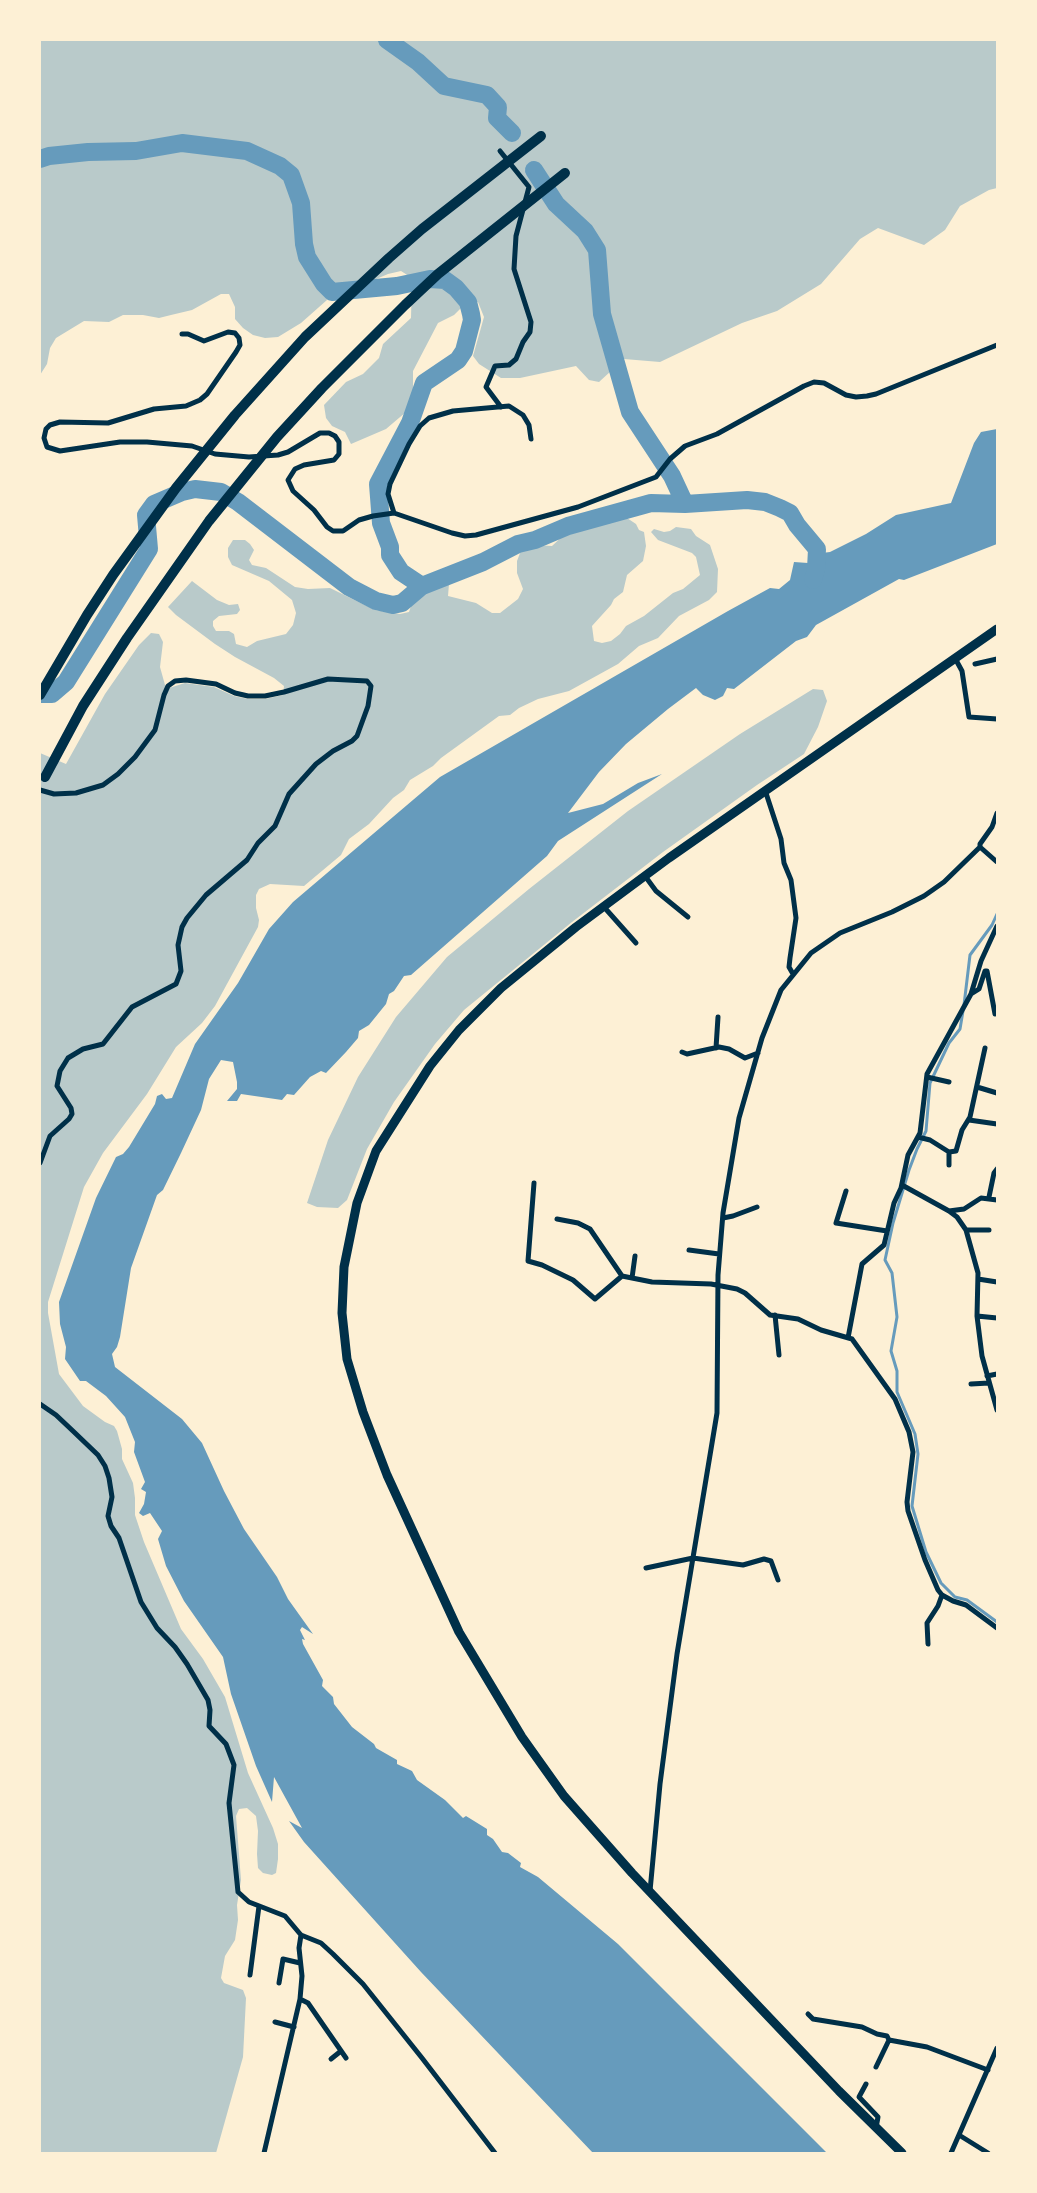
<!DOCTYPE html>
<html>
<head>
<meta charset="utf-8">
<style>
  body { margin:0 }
  #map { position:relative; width:1037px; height:2193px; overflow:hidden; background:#fdf0d5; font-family:"Roboto Condensed",sans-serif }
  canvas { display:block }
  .frame { position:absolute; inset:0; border:41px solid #fdf0d5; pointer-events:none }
</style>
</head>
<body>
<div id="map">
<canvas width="1037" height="2193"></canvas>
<div class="frame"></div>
</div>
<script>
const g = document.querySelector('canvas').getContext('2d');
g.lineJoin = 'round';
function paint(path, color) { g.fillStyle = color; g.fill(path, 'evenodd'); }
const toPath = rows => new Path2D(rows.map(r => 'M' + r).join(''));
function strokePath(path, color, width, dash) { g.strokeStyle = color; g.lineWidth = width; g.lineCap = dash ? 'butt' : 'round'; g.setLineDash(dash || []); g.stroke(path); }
paint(toPath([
  [40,40,997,40,997,188,989,190,960,206,945,230,924,245,878,228,860,239,821,284,777,311,742,323,660,362,624,359,599,382,589,380,576,366,520,378,501,378,479,364,473,356,484,317,478,302,463,306,454,315,438,323,413,371,413,395,406,412,386,429,351,444,345,432,332,426,326,418,324,405,346,382,363,374,379,358,383,344,411,318,412,278,401,271,388,274,327,300,301,323,278,337,265,338,253,335,243,328,235,319,235,307,229,294,221,294,192,310,171,315,159,318,143,315,123,315,109,322,84,321,56,338,50,348,47,364,40,375],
  [620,517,627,518,636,524,639,530,644,532,646,546,643,561,627,575,623,592,614,599,611,605,592,626,594,641,602,643,611,641,620,634,626,626,644,616,673,593,683,589,700,575,696,557,692,553,658,540,651,532,654,529,664,532,670,531,676,527,691,529,696,536,710,545,718,569,717,592,709,600,679,616,658,638,639,646,618,664,569,691,538,699,519,708,510,715,499,716,441,758,433,766,410,780,404,790,393,798,369,824,349,839,341,855,304,886,270,884,259,889,256,895,256,908,259,920,258,927,215,1006,202,1023,176,1047,147,1094,103,1153,84,1187,48,1302,48,1313,59,1374,83,1406,105,1422,114,1426,117,1431,122,1449,122,1459,133,1483,135,1498,135,1515,144,1542,181,1629,203,1659,225,1697,248,1773,273,1828,278,1844,278,1859,276,1873,272,1875,263,1873,258,1868,257,1854,258,1831,256,1816,247,1808,239,1809,236,1816,241,1880,237,1905,238,1920,235,1940,225,1956,221,1978,224,1983,243,1990,246,1998,243,2057,216,2153,40,2153,40,753,66,764,105,694,139,645,151,633,159,634,163,642,160,667,165,685,169,688,185,683,214,687,234,696,248,699,265,699,283,695,284,686,274,678,235,657,215,644,176,615,168,607,192,581,217,600,229,605,238,604,240,610,237,614,219,616,213,621,213,626,216,631,229,631,234,634,236,644,247,647,257,641,286,634,293,625,296,613,292,600,269,581,232,565,228,557,228,548,233,540,245,540,250,544,254,550,249,560,252,565,266,568,295,587,308,589,330,588,375,610,400,614,409,612,413,600,424,590,446,579,449,584,448,596,476,603,492,613,500,613,518,599,523,589,517,573,517,561,522,548,534,545,552,546,567,532],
  [813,689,823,690,827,701,818,727,804,754,757,785,663,852,572,922,464,1010,435,1044,394,1102,367,1149,347,1200,338,1208,317,1207,307,1203,328,1140,358,1077,396,1017,447,957,529,889,628,811,740,734]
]), '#b9caca');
paint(toPath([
  [997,429,997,544,904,580,899,579,816,625,807,637,796,641,734,689,727,688,723,696,715,700,703,695,696,688,668,709,626,744,599,772,568,813,603,804,638,783,662,774,558,841,547,856,411,975,404,976,394,991,389,994,386,1004,369,1025,359,1031,358,1038,346,1052,326,1073,321,1071,310,1077,294,1095,287,1094,282,1100,241,1094,237,1101,227,1101,237,1089,237,1082,233,1062,221,1060,209,1079,201,1110,181,1153,163,1190,157,1195,131,1268,120,1337,117,1347,112,1354,115,1367,182,1419,202,1443,224,1491,244,1529,277,1577,288,1599,313,1634,302,1627,300,1630,305,1640,302,1639,303,1644,323,1680,322,1686,333,1697,334,1704,352,1727,374,1744,376,1748,397,1760,397,1764,412,1771,417,1780,445,1800,463,1818,466,1816,487,1829,487,1835,493,1839,502,1852,508,1853,521,1863,520,1867,538,1877,618,1944,827,2153,593,2153,421,1972,304,1842,289,1821,302,1828,274,1777,272,1802,256,1766,231,1694,223,1657,184,1601,166,1566,158,1539,162,1531,150,1513,143,1516,139,1513,144,1504,146,1492,141,1489,145,1482,134,1452,135,1442,125,1417,106,1396,86,1381,80,1381,65,1359,66,1347,60,1324,59,1302,96,1198,116,1157,123,1154,129,1147,155,1104,157,1096,162,1094,166,1099,172,1098,195,1044,238,983,269,929,293,902,440,777,728,611,770,588,779,589,790,580,794,562,808,563,822,553,830,552,866,534,896,515,951,503,974,443,981,432]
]), '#669bbc');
strokePath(toPath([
  [964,1005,970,955,992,925,997,914],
  [963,1011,960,1029,949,1043,930,1083,926,1131,917,1149,909,1170,893,1223,885,1260,892,1273,897,1317,891,1351,897,1371,897,1392,915,1434,918,1454,912,1506,926,1552,941,1583,955,1597,967,1600,997,1622]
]), '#669bbc', 3);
strokePath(toPath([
  [387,40,418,62,444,86,487,95,498,107,497,118,512,133],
  [40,159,49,156,88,152,136,151,182,143,247,151,280,166,291,175,301,203,304,244,307,257,324,284,332,292,397,286,430,279,445,280,456,288,468,302,471,314,472,320,464,351,458,360,424,383,410,423,378,484,381,523,390,547,390,555,401,572,422,586],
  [534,170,556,204,585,231,597,250,602,314,630,412,672,476,685,504],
  [40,694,52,694,66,682,149,549,146,515,154,504,182,492,195,489,221,492,238,502,349,587,376,601,393,605,402,603,422,586,483,562,518,544,535,540,568,526,651,503,685,504,747,500,765,502,780,508,790,513,797,525,817,549,816,569,813,580]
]), '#669bbc', 18);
strokePath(toPath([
  [500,151,529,187,516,236,514,269,531,322,530,332,523,342,516,359,509,365,495,366,486,387,501,407],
  [182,334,188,334,204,341,228,332,235,333,239,338,240,345,236,352,207,394,200,400,186,406,154,409,108,423,60,422,50,425,46,429,44,438,47,447,60,451,120,442,147,442,192,446,215,454,249,457,278,455,288,452,320,433,329,433,335,436,339,442,339,454,334,460,304,465,295,469,288,480,293,491,314,510,327,527,333,531,343,531,359,520,373,516,394,513,452,533,465,536,476,535,578,507,656,477,670,459,685,446,717,434,804,386,814,382,824,383,846,395,856,397,867,396,876,394,997,345],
  [394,513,388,494,390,484,409,444,420,426,429,418,453,411,509,406,523,415,529,425,531,439],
  [956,660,962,671,969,717,997,719],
  [975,664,997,659],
  [40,790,54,794,76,793,103,785,118,774,135,757,155,730,164,695,168,686,175,681,186,680,216,684,235,693,248,696,265,696,284,692,328,679,367,681,371,686,368,706,357,736,352,741,333,751,316,764,289,794,275,826,258,843,247,860,206,895,187,918,182,927,178,945,181,971,176,984,132,1007,103,1044,83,1049,68,1058,60,1071,57,1086,71,1108,72,1114,69,1119,50,1136,40,1163],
  [765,790,781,839,784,863,791,880,796,918,790,958,789,967,793,974],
  [997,813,992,827,980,844,980,847,997,862],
  [645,876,656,891,688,917],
  [604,907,636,943],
  [971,994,979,989,985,971,987,971,995,1014],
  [716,1048,718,1017],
  [682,1052,687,1054,719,1047,729,1049,745,1058,758,1053],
  [927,1077,949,1082],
  [977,1087,997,1093],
  [969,1120,997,1124],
  [918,1137,930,1140,949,1152,956,1151,962,1130,970,1117,985,1048],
  [949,1152,949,1165],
  [534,1183,528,1261,542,1265,573,1280,595,1299,622,1276,652,1282,711,1284,737,1289,745,1293,770,1315,798,1319,821,1330,852,1339,895,1399,909,1432,913,1452,907,1502,908,1511,925,1560,938,1590,942,1595,953,1601,966,1605,997,1628],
  [902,1185,949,1211,957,1217,966,1230,978,1273,977,1316,982,1356,997,1410],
  [846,1191,836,1223,887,1231],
  [989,1197,994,1173,997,1169],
  [949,1211,964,1209,981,1198,997,1200],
  [723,1218,733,1216,757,1207],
  [557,1219,578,1223,590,1229,622,1276],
  [966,1230,989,1230],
  [689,1250,719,1254],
  [632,1278,635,1256],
  [978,1279,997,1282],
  [775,1315,779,1355],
  [977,1316,997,1318],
  [848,1338,862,1264,884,1245,894,1203,901,1188,908,1155,920,1133,927,1074,971,994,981,961,997,926],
  [987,1376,997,1374],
  [971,1384,989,1383],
  [40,1404,56,1415,74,1432,98,1455,105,1466,109,1478,112,1497,108,1516,111,1526,119,1538,141,1602,157,1628,175,1647,187,1664,208,1700,210,1710,209,1726,226,1744,234,1765,229,1803,238,1892,249,1902,285,1916,301,1935,321,1943,333,1954,363,1984,422,2058,495,2153],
  [646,1568,693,1558,743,1565,764,1559,771,1561,778,1580],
  [928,1644,927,1623,938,1606,942,1595],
  [650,1891,660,1784,677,1654,717,1413,718,1275,723,1213,739,1118,762,1038,781,990,811,953,840,933,892,912,924,896,944,882,980,847],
  [250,1975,259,1906],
  [279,1983,283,1959,300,1963],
  [300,1999,308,2003,346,2058],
  [808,2014,813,2019,862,2027,877,2034,887,2036,889,2040,876,2067],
  [275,2022,294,2027],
  [889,2040,927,2047,988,2070],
  [331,2059,341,2051],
  [866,2084,859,2097,878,2117,876,2128],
  [959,2135,988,2153],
  [264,2153,300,1999,302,1976,299,1948,301,1935],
  [951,2153,997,2048]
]), '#003049', 5);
strokePath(toPath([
  [902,2153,839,2091,632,1873,564,1796,522,1737,459,1632,387,1475,363,1412,347,1359,342,1313,344,1267,357,1203,376,1151,430,1066,459,1030,501,988,576,927,669,858,997,629]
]), '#003049', 9);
strokePath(toPath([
  [40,695,87,615,113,575,176,488,235,415,305,337,389,258,422,229,541,136],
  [45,777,83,706,127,638,209,521,277,437,322,388,405,305,438,274,565,173]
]), '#003049', 10);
</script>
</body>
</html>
